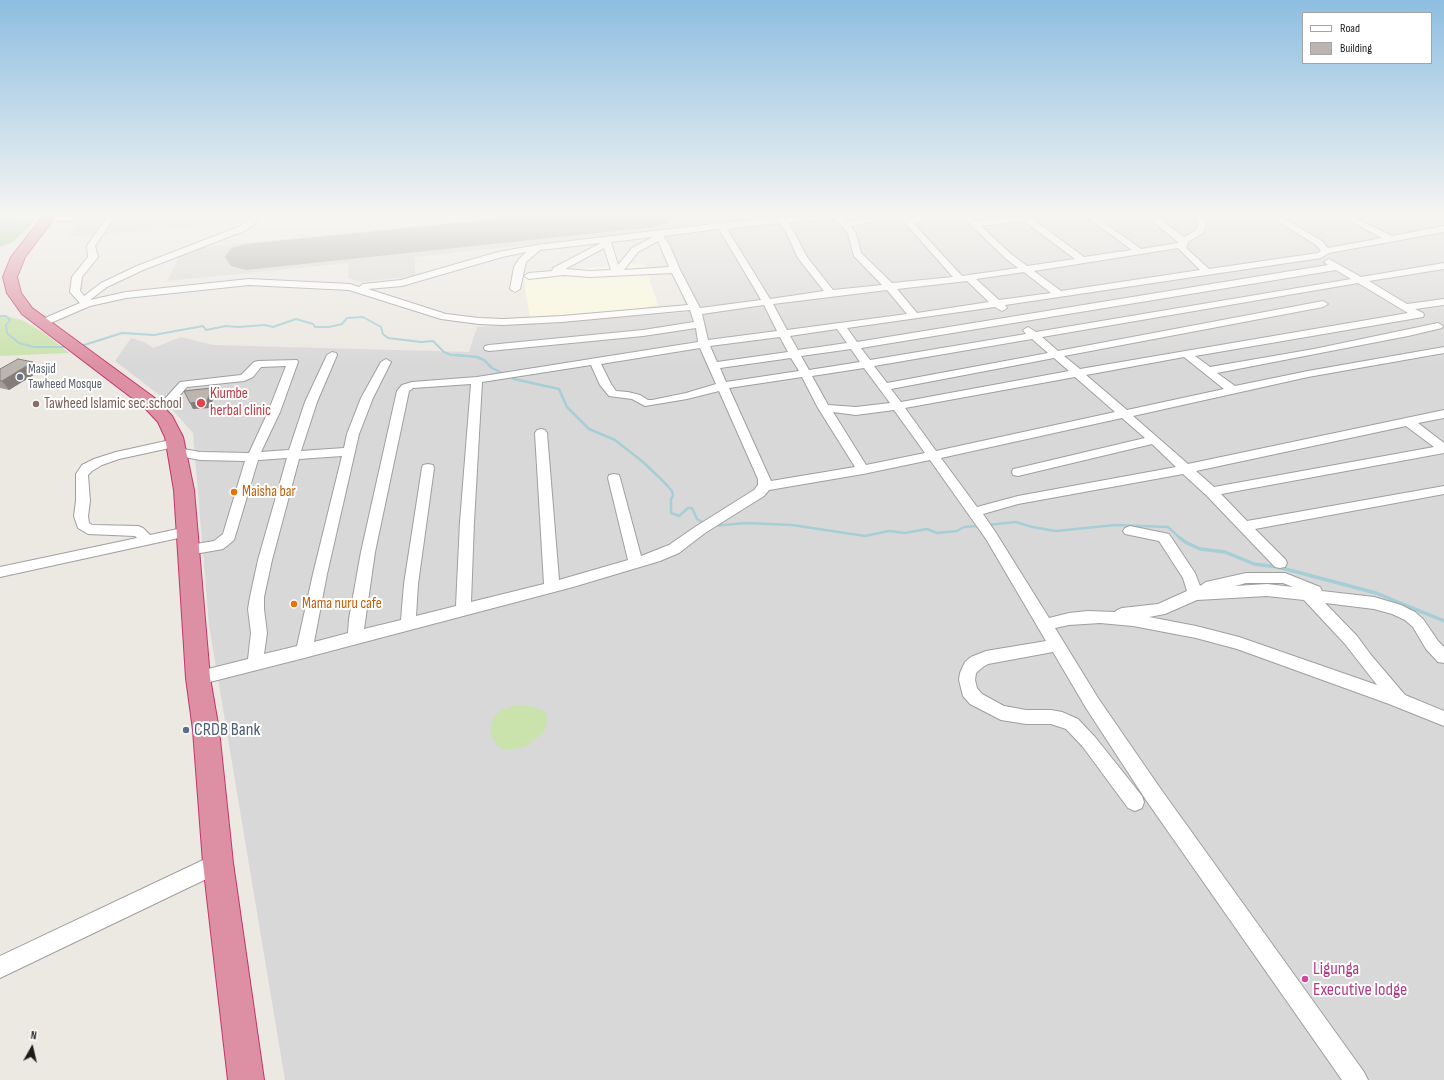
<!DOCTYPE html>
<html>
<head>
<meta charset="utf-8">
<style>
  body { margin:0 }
  #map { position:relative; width:1444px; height:1080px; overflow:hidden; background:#ece8e2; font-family:"Sofia Sans Condensed",sans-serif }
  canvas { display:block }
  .legend { position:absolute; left:1302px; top:12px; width:130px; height:52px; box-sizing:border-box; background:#fff; border:1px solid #a4a4a4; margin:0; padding:5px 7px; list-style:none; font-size:12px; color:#1b1b1b }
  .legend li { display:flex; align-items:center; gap:8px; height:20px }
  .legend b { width:20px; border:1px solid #a4a4a4 }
  .north { position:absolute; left:12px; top:1028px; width:40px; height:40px; -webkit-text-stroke:3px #fff; paint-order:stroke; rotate:8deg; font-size:11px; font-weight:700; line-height:16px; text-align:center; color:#1b1b1b }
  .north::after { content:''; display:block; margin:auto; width:14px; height:18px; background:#1b1b1b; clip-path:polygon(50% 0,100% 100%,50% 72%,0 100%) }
</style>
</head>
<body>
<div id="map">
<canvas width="1444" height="1080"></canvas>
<ul class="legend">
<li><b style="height:5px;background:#fff"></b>Road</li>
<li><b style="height:11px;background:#bcb4af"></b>Building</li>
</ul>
<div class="north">N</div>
</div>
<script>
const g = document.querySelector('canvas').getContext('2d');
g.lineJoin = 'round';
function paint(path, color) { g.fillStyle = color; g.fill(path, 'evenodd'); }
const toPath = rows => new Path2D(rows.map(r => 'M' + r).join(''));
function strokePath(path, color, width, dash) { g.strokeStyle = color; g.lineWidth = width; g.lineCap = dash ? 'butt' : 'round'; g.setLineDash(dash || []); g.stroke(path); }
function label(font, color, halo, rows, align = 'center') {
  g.font = font + ' "Sofia Sans Condensed",sans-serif'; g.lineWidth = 4; g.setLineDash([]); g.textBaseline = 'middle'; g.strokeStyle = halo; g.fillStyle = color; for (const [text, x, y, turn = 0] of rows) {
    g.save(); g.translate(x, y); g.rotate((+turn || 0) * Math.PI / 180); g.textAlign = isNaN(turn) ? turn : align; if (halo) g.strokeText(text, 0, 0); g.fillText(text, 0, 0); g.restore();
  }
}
paint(toPath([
  [82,215,257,215,246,223,67,237],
  [846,215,1444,215,1444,1080,285,1080,209,625,193,433,158,394,115,361,131,338,144,342,153,348,181,337,213,345,469,352,477,327,688,312,660,237]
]), '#d9d8d8');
paint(toPath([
  [644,263,658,305,593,316,530,319,523,274]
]), '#fbf9db');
paint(toPath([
  [527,215,801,215,415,257,415,276,360,282,348,278,349,263,167,281,183,249]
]), '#dad8d3');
paint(toPath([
  [0,315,22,320,44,333,69,353,0,356],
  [517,705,535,707,546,712,547,721,544,732,525,747,514,749,503,749,496,744,491,734,491,727,494,717,501,710]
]), '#cae2ac');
paint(toPath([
  [0,215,13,215,9,220,35,220,13,242,0,247]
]), '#aac89a');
strokePath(toPath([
  [0,316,6,316,10,320,6,325,7,333,19,343,34,347,69,347],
  [81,346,122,333,154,335,203,326,206,330,226,326,238,327,265,325,273,327,296,319,313,324,315,327,329,327,342,324,347,318,363,317,381,327,383,334,388,338,421,342,433,341,444,352,451,355,468,356]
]), '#a6ced6', 2);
strokePath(toPath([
  [455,355,477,357,484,360,492,368,514,379,559,389,567,407,589,429,615,440,643,462,663,481,672,491,673,496,671,499,671,513,679,516,688,508,692,508,697,519,705,524],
  [987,525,1016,522,1032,527,1056,531,1115,525,1168,527,1181,539],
  [713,526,746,523,792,525,865,536,889,531,905,533,927,529,937,533,957,531,964,527,980,526]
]), '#a6ced6', 2.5);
strokePath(toPath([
  [1180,538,1185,542,1200,549,1225,552,1254,564,1278,567,1376,593,1444,621]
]), '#a6ced6', 3.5);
paint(toPath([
  [539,215,673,215,668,223,654,227,246,270,231,266,225,257,231,248,246,244,539,215]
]), '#aaa8a6');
const minor = toPath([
  [72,215,116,215,95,246,98,257,82,277,80,291,84,296,101,283,137,266,238,227,247,222,254,215,262,215,253,226,244,231,143,270,107,287,90,300,126,292,249,279,350,284,359,287,363,284,401,280,498,252,537,245,721,223,815,215,844,215,842,217,848,222,873,215,884,215,871,222,851,226,856,234,861,253,892,283,953,277,898,215,906,215,910,219,923,215,941,215,940,217,922,220,914,224,962,276,1018,268,1005,258,961,215,970,215,976,221,1027,215,1084,257,1132,250,1084,215,1093,215,1141,249,1179,243,1145,215,1154,215,1184,237,1195,231,1198,226,1196,215,1204,215,1206,226,1203,233,1188,242,1186,248,1209,269,1318,253,1321,251,1316,245,1268,215,1278,215,1322,241,1328,248,1382,238,1339,215,1349,215,1392,236,1444,226,1444,232,1329,253,1321,258,1005,305,1007,308,1002,311,995,307,847,328,857,342,1328,265,1324,262,1329,259,1361,277,1444,263,1444,269,1369,281,1407,304,1444,299,1444,305,1415,309,1423,313,1424,315,1423,317,1195,356,1210,367,1314,349,1438,323,1443,326,1442,328,1408,336,1217,373,1235,386,1308,371,1444,347,1444,353,1308,377,1133,416,1188,464,1444,410,1444,418,1418,423,1444,443,1444,453,1221,494,1247,521,1444,486,1444,494,1255,529,1285,559,1287,563,1285,567,1280,568,1275,567,1206,495,1183,474,1018,504,983,514,996,533,1049,618,1069,613,1088,611,1115,612,1117,610,1122,608,1158,604,1187,591,1183,578,1159,541,1125,534,1123,531,1125,528,1130,526,1169,534,1195,573,1200,586,1206,582,1246,573,1285,573,1320,587,1322,591,1374,597,1401,605,1415,612,1423,619,1438,641,1444,647,1444,663,1438,662,1426,649,1413,627,1405,620,1392,614,1374,609,1325,603,1357,636,1371,655,1405,695,1444,711,1444,726,1389,704,1237,649,1196,638,1133,626,1100,623,1069,625,1055,628,1098,698,1160,788,1364,1072,1368,1080,1342,1080,1146,800,1086,708,1053,652,988,664,983,667,976,673,975,680,977,688,982,694,1004,706,1026,710,1051,710,1062,712,1078,719,1095,737,1142,796,1144,802,1142,808,1135,811,1128,808,1083,747,1066,729,1051,724,1026,724,1001,720,970,704,963,696,959,680,960,673,965,662,971,657,986,651,1046,641,986,539,930,460,863,474,769,490,764,496,705,533,679,553,660,561,573,587,304,658,198,685,192,683,190,678,192,673,248,659,251,633,248,609,250,597,258,560,287,458,258,460,234,540,223,549,189,555,184,554,182,550,184,546,214,541,223,534,245,461,200,460,174,455,172,452,174,449,178,448,200,452,249,453,268,412,286,366,261,367,253,377,244,381,187,387,163,414,155,414,153,412,155,410,180,382,241,375,254,362,258,361,297,360,298,362,280,412,261,452,289,450,305,402,327,355,332,352,336,353,337,355,317,402,301,451,344,448,347,434,361,398,381,362,386,359,391,362,373,398,359,434,327,574,314,642,348,633,349,619,361,552,397,391,402,385,412,382,477,377,698,342,696,328,643,336,489,351,485,350,484,348,485,346,489,345,643,330,694,322,690,310,562,322,503,325,479,324,441,319,349,290,249,285,126,298,90,306,46,325,38,325,37,323,38,321,80,303,70,292,72,277,88,257,87,246,106,218,47,222,43,219,47,216,72,215],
  [833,218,843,227,848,234,854,256,882,285,833,290,807,257,794,232,788,223,833,218],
  [1024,221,1075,259,1027,266,1011,254,981,226,1024,221],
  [779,223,786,232,798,258,824,291,770,299,727,229,779,223],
  [719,229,753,286,761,300,700,308,680,270,669,244,663,236,719,229],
  [653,237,632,248,618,265,611,242,653,237],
  [658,241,669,267,624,270,638,252,658,241],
  [601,243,553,268,552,271,529,273,524,276,529,279,564,275,590,277,672,273,688,305,562,316,503,319,479,318,446,314,368,289,402,286,502,257,526,252,519,259,514,267,510,289,515,292,520,289,526,262,540,250,601,243],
  [604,248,611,270,590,271,565,269,604,248],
  [1178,248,1200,270,1061,291,1034,271,1178,248],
  [1336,270,1351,279,1036,332,1028,327,1023,330,1026,334,870,360,861,348,1336,270],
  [1024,272,1051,293,999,300,976,279,1024,272],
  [967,281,989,302,917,313,897,289,967,281],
  [1358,283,1408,313,1080,369,1064,356,1323,307,1328,304,1323,301,1058,351,1042,337,1358,283],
  [887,290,907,314,787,330,773,304,887,290],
  [764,305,777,331,708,340,702,314,764,305],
  [837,329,847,343,798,350,790,336,837,329],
  [780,337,788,352,717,362,710,346,780,337],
  [1032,339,1048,353,887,383,874,366,1032,339],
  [700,348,716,384,686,393,652,400,648,400,640,395,628,392,616,391,611,384,601,364,700,348],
  [851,349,860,362,809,370,801,356,851,349],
  [1184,357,1224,389,1127,410,1086,375,1184,357],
  [791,358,799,371,726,382,720,368,791,358],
  [1054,358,1069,371,901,402,891,389,1054,358],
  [591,365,600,385,609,396,632,399,645,406,687,399,719,391,758,479,758,485,754,490,695,527,669,545,641,556,620,478,619,475,614,474,609,475,608,478,628,560,559,580,547,433,545,430,541,429,537,430,535,433,544,584,471,602,474,522,482,382,591,365],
  [864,368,890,403,856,407,828,405,812,376,864,368],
  [802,377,818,408,855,467,771,481,729,388,802,377],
  [1075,377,1115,412,936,451,905,408,1075,377],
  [471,384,460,522,456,606,416,616,418,584,434,468,433,465,428,464,423,465,422,468,404,584,401,620,364,629,375,552,409,391,413,388,471,384],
  [894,410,925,453,866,465,833,412,856,415,894,410],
  [1122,418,1145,438,1018,468,1013,469,1012,472,1013,475,1018,476,1152,444,1176,467,1018,496,977,507,941,458,1122,418],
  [1406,426,1434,447,1214,487,1196,471,1406,426],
  [342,456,313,574,297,646,264,654,267,633,264,609,264,597,272,560,299,459,342,456],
  [1246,583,1283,583,1293,587,1267,584,1235,586,1246,583],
  [1267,596,1304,600,1345,644,1377,685,1239,637,1196,626,1149,617,1165,614,1197,600,1267,596],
  [175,439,179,440,181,443,179,446,119,459,102,465,92,471,88,475,90,501,88,516,89,523,92,525,138,526,143,528,150,535,187,527,192,529,194,532,192,535,0,577,0,567,137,538,135,536,88,534,78,528,74,516,76,501,76,474,82,465,94,459,116,452,175,439],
  [218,853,225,856,228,863,225,870,0,978,0,956,218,853]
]);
const highway = toPath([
  [44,215,57,215,25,257,17,277,21,293,32,308,156,399,172,416,183,437,194,490,210,678,219,730,233,863,264,1080,228,1080,203,863,193,730,186,678,174,490,165,437,158,422,144,407,22,314,7,293,3,277,11,257,44,215]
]);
strokePath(minor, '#9f9f9f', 2);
strokePath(highway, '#c5346f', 2);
paint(minor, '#fff');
paint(highway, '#dd90a3');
paint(toPath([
  [0,369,40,371,9,390,0,388]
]), '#a29b96');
paint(toPath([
  [33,362,40,371,9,390,2,381],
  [212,388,215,394,210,408,193,409,190,403]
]), '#847e7a');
const building = toPath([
  [18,359,33,362,2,381,0,381,0,369,18,359],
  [212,388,207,401,190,403,184,391,212,388]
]);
paint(building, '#bcb4af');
strokePath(building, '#847e7a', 1);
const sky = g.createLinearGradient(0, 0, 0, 366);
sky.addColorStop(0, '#8dbee1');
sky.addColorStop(0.59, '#f6f5f2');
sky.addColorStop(1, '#f6f5f200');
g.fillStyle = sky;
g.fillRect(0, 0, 1444, 366);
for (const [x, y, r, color] of [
  [20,377,4,"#6b7280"],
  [201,403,5,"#e0444e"],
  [36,404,4,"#8d6e63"],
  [234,492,4,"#e8710a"],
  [294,604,4,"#e8710a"],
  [186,730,4,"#5c6f8a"],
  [1305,979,4,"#d1479c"]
]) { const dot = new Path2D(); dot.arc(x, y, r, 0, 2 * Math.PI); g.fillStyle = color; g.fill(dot); strokePath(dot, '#fff', 1.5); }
label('13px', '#5b616d', '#fff', [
  ["Masjid",28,370],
  ["Tawheed Mosque",28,385]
], 'left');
label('15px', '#be3a42', '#fff', [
  ["Kiumbe",210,394],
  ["herbal clinic",210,411]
], 'left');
label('15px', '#785e54', '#fff', [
  ["Tawheed Islamic sec.school",44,404]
], 'left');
label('15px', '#c56008', '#fff', [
  ["Maisha bar",242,492],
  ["Mama nuru cafe",302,604]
], 'left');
label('18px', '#4e5e75', '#fff', [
  ["CRDB Bank",194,730]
], 'left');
label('18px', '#b23c85', '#fff', [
  ["Ligunga",1313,969],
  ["Executive lodge",1313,990]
], 'left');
</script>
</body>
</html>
